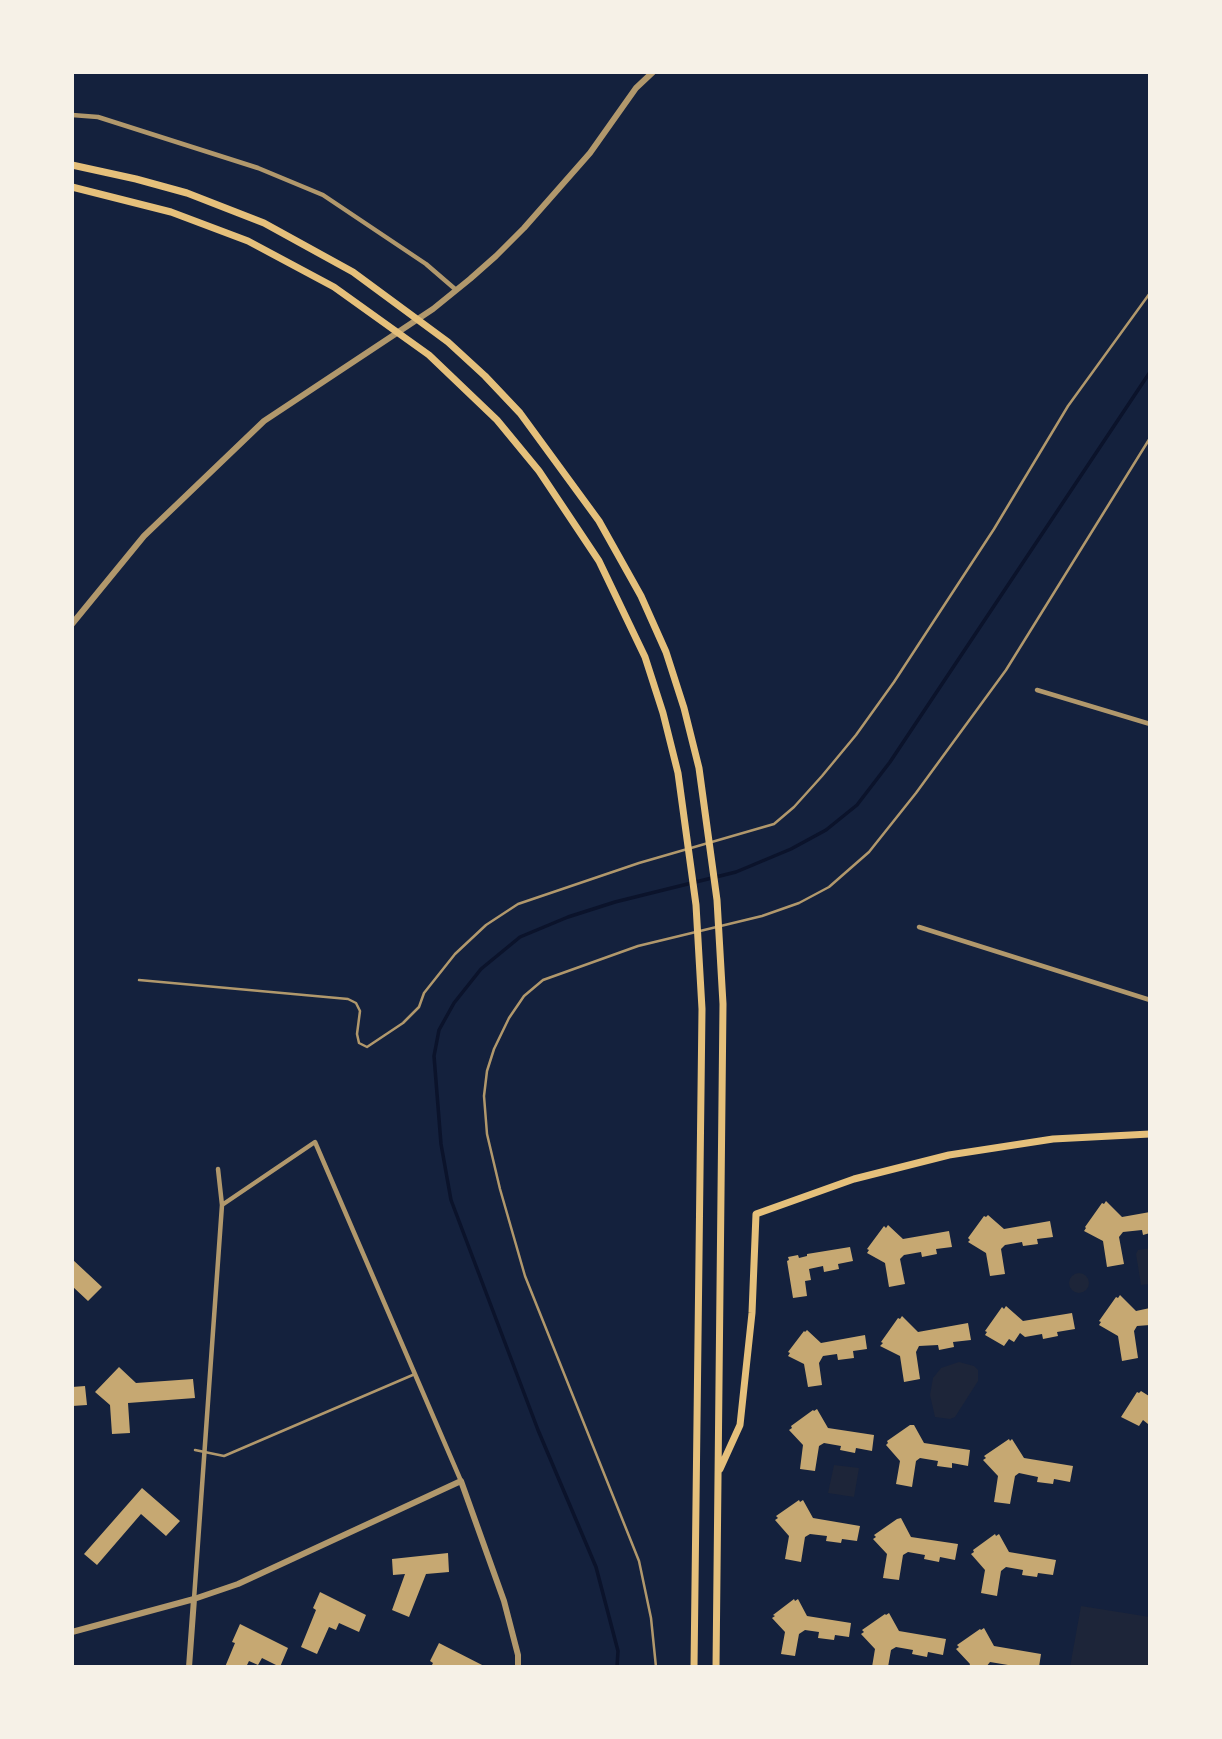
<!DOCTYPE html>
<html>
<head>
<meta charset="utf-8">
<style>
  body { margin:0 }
  #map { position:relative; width:1222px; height:1739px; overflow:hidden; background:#14213d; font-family:Ubuntu,sans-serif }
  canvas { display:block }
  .frame { position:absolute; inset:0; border:74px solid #f6f1e7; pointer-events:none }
</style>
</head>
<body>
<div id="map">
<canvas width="1222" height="1739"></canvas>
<div class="frame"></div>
</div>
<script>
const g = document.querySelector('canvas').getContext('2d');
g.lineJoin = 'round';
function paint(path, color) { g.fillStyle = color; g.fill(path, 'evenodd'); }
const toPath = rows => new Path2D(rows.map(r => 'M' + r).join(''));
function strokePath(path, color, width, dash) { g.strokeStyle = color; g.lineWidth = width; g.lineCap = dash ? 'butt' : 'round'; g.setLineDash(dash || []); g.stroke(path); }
paint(toPath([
  [1150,1248,1150,1284,1141,1285,1136,1254,1138,1250],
  '1069 1283a10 10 0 1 1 20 0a10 10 0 1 1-20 0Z',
  [959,1362,974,1366,978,1370,978,1381,955,1417,950,1419,935,1417,930,1395,933,1378,941,1368],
  [834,1465,859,1468,854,1497,828,1493],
  [1081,1606,1150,1617,1150,1667,1070,1667]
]), '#1d2539');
strokePath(toPath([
  [617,1667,618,1651,596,1567,538,1430,451,1200,441,1144,434,1056,439,1030,454,1003,481,969,520,937,568,917,615,902,736,872,791,849,826,830,857,805,890,762,1150,372]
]), '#0b132b', 3.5);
paint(toPath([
  [1106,1201,1122,1217,1150,1212,1150,1233,1143,1235,1142,1230,1123,1232,1119,1237,1124,1264,1107,1267,1103,1241,1084,1231,1086,1228,1085,1227,1102,1203,1104,1204],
  [988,1215,1004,1229,1050,1221,1053,1237,1037,1239,1038,1244,1023,1246,1022,1242,1005,1245,1001,1249,1005,1274,990,1276,986,1253,968,1242,970,1240,968,1238,984,1216,986,1217],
  [888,1225,903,1239,949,1231,952,1247,936,1249,937,1254,922,1257,921,1252,904,1255,900,1259,905,1284,889,1287,885,1263,867,1253,869,1250,867,1249,884,1226,886,1228],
  [850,1247,853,1261,838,1264,839,1269,824,1272,823,1266,809,1269,811,1280,805,1281,807,1296,793,1298,787,1261,789,1260,788,1257,798,1255,799,1258,807,1256,807,1254],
  [72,1259,102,1287,88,1301,72,1286],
  [1120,1295,1136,1311,1150,1308,1150,1325,1137,1326,1134,1331,1138,1358,1122,1361,1118,1336,1099,1325,1101,1322,1099,1321,1116,1297,1118,1298],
  [1006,1306,1023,1321,1072,1313,1075,1329,1057,1332,1058,1336,1043,1339,1042,1334,1025,1337,1020,1333,1014,1342,1009,1339,1004,1346,985,1335,987,1332,985,1331,1002,1307,1004,1309],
  [902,1316,918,1332,968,1323,971,1340,953,1342,954,1347,939,1350,938,1345,919,1346,916,1352,920,1379,904,1382,900,1356,880,1346,883,1343,881,1342,898,1318,900,1319],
  [807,1330,821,1343,865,1335,867,1349,853,1351,854,1358,838,1360,837,1354,823,1356,819,1363,822,1385,808,1387,804,1364,788,1356,790,1353,788,1352,804,1331,805,1332],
  [119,1367,136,1383,193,1379,195,1398,128,1403,130,1433,112,1434,110,1405,95,1392],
  [85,1386,87,1405,72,1406,72,1387],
  [1141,1391,1149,1396,1148,1398,1150,1400,1150,1421,1148,1424,1143,1420,1139,1426,1121,1417,1137,1392,1139,1393],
  [817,1409,828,1428,874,1435,872,1451,856,1448,855,1453,840,1450,841,1446,824,1443,819,1446,815,1471,800,1469,803,1445,789,1430,792,1428,791,1426,813,1410,814,1411],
  [910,1425,914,1425,924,1443,970,1450,968,1466,952,1463,952,1468,937,1466,938,1461,920,1458,916,1461,912,1487,896,1484,900,1461,886,1445,888,1443,887,1441],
  [1009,1439,1010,1441,1012,1439,1024,1458,1073,1466,1070,1482,1054,1479,1053,1484,1037,1482,1038,1477,1019,1473,1015,1476,1010,1504,994,1502,998,1476,983,1460,986,1458,984,1456],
  [142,1488,180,1521,166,1536,141,1514,97,1565,84,1554],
  [799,1500,800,1502,803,1500,813,1518,860,1526,857,1541,842,1539,841,1543,826,1541,827,1536,810,1534,805,1537,801,1562,785,1559,789,1536,775,1520,778,1518,776,1516],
  [901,1518,911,1537,958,1544,955,1560,940,1557,939,1562,924,1559,925,1555,908,1552,903,1555,899,1580,883,1578,887,1554,873,1539,876,1537,874,1535,897,1519],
  [995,1534,996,1536,999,1534,1009,1552,1056,1560,1053,1575,1038,1573,1037,1577,1022,1575,1023,1570,1006,1567,1001,1571,997,1596,981,1593,985,1570,971,1554,974,1552,973,1550],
  [448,1553,449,1572,426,1574,409,1617,392,1610,405,1574,393,1575,392,1559],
  [320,1592,366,1615,359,1632,339,1623,336,1630,329,1627,317,1654,301,1647,316,1610,313,1608],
  [794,1599,795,1601,798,1599,807,1616,851,1623,849,1637,835,1635,834,1640,818,1638,819,1632,805,1630,799,1634,795,1656,781,1654,785,1632,772,1618,775,1616,773,1615],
  [889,1613,899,1631,946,1639,943,1655,928,1652,927,1657,912,1654,913,1650,896,1647,891,1650,888,1667,872,1667,875,1649,861,1634,864,1632,862,1630,885,1614,886,1615],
  [240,1624,288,1648,280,1667,262,1658,258,1665,249,1661,246,1667,225,1667,235,1643,232,1642],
  [984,1628,994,1646,1041,1654,1039,1667,1007,1667,1008,1665,990,1662,986,1667,969,1667,970,1664,956,1649,959,1647,957,1645,980,1629,981,1630],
  [439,1643,486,1667,431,1667,433,1663,430,1661]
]), '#c6a872');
strokePath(toPath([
  [139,980,348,999,356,1003,360,1011,357,1034,359,1043,367,1047,403,1023,419,1007,424,993,455,954,486,925,518,904,639,863,774,824,794,807,822,776,856,735,894,682,994,529,1068,406,1150,293],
  [195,1450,224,1456,415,1374],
  [656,1667,651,1618,639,1561,525,1276,500,1189,487,1134,484,1096,487,1071,494,1049,509,1018,524,996,543,980,638,946,762,916,799,903,829,887,869,852,916,793,1006,670,1150,438]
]), '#b1986c', 2.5);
strokePath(toPath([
  [72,115,98,117,258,168,323,195,426,264,455,289],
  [1037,690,1150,724],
  [919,927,1150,1000],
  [218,1169,222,1205],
  [194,1599,222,1205,315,1142,461,1481]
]), '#b1986c', 4.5);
strokePath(toPath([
  [72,624,144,536,264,421,433,309,470,279,496,256,524,228,590,153,636,88,653,72],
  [72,1632,194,1599,238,1584,461,1481,504,1601,518,1655,518,1667],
  [189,1667,194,1599]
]), '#b1986c', 6);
strokePath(toPath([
  [72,165,136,179,187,193,264,223,353,272,448,342,485,376,520,413,599,521,641,596,666,652,684,708,699,768,717,900,723,1004,716,1667],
  [72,187,171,212,248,241,334,287,429,355,497,420,539,471,599,561,645,657,663,713,678,773,696,905,702,1009,694,1667],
  [720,1469,740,1425,752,1313,756,1214,854,1179,949,1155,1053,1139,1150,1134]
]), '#e5c07b', 7);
</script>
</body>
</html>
